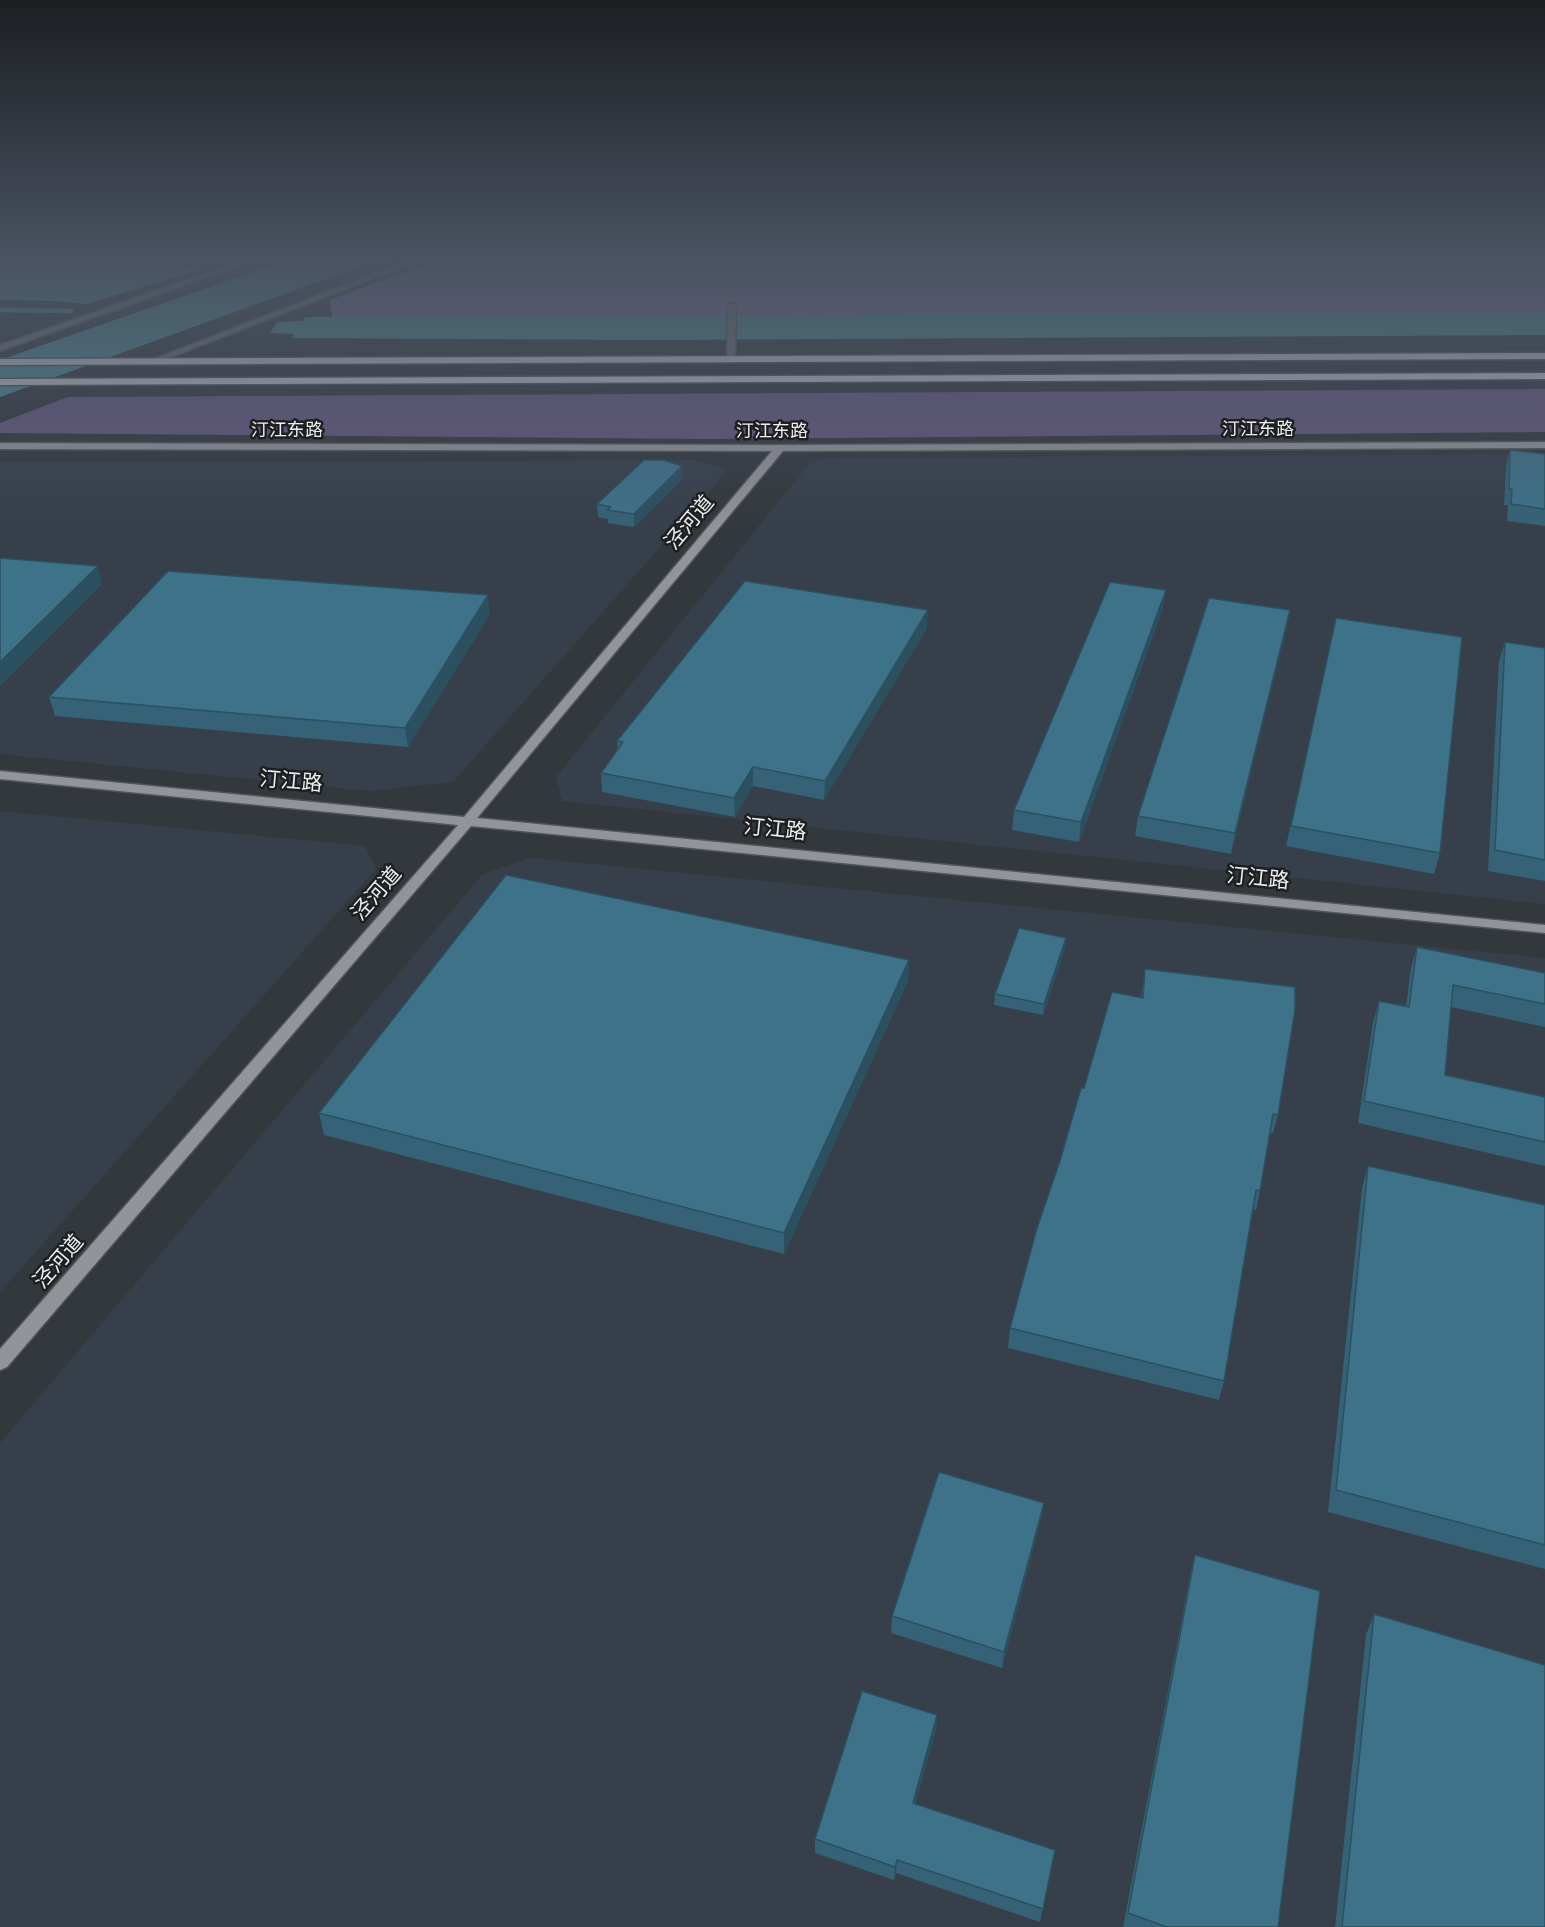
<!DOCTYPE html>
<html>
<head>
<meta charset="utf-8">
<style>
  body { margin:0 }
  canvas { display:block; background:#33383d }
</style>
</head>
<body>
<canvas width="1545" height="1927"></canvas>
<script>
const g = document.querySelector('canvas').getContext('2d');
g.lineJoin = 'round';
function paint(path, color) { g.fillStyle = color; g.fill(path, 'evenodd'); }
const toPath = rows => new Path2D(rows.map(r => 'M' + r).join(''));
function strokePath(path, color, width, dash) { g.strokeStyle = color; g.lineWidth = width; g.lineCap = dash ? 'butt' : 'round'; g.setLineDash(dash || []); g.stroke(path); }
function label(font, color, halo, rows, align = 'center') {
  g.font = font + ' "Open Sans","Noto Sans SC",sans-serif'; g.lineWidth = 5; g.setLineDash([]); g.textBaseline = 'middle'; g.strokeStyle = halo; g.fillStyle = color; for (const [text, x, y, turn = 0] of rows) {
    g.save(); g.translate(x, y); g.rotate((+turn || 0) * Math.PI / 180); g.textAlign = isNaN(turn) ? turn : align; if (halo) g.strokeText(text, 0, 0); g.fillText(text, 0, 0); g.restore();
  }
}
paint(toPath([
  [1545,454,1545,904,562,801,556,777,809,464,827,458],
  [694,460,719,466,726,472,453,782,370,791,0,754,0,463],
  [0,811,365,846,376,869,0,1292],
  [531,858,1545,958,1545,1927,0,1927,0,1443,483,874]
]), '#363f4a');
paint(toPath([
  [1545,389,1545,432,709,439,0,433,0,423,68,397]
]), '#64577e');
paint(toPath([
  [439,260,1545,260,1545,311,333,318,329,300]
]), '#796b95');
paint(toPath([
  [0,260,171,260,199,270,86,304,54,301,0,300],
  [287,260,378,260,0,397,0,360],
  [1545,311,1545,335,651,340,292,338,294,334,270,333,277,322,303,321,305,317]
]), '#4b8b92');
strokePath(toPath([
  [0,310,71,311]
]), '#4b8b92', 4.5);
const street = toPath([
  [244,260,256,260,0,351,0,345,244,260],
  [409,260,420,260,156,363,149,361,409,260],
  [732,303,736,305,735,359,731,362,727,359,728,305,732,303]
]);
const secondary = toPath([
  [1545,442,1545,448,783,451,477,818,1545,925,1545,933,471,826,7,1367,0,1370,0,1349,458,825,0,779,0,771,464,817,772,451,0,449,0,443,780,445,1545,442]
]);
const highway = toPath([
  [1545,353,1545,359,0,365,0,359,1545,353],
  [1545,373,1545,379,0,385,0,379,1545,373]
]);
strokePath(street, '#50555a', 3);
strokePath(secondary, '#50555a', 3);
strokePath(highway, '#50555a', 3);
paint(street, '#727376');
paint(secondary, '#93949a');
paint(highway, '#c3c5cd');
paint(toPath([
  [1510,450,1545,454,1545,526,1507,521,1508,505,1504,505,1506,466],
  [682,479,634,527,608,523,608,519,598,517,597,504],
  [1163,608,1079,842,1012,830,1014,810],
  [1290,610,1231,854,1135,836,1138,816],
  [490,614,408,747,55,716,49,697],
  [1336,618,1440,853,1434,874,1286,846],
  [927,628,824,800,753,786,735,817,602,792,601,773,618,749,617,741],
  [1505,642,1545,648,1545,881,1488,871,1499,661],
  [1066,938,1065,948,1043,1015,994,1005,995,994],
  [1417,947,1545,973,1545,1027,1451,1007,1445,1075,1545,1097,1545,1166,1358,1123,1373,1022,1379,1001,1406,1006,1411,968],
  [909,960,908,981,784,1254,324,1135,319,1113],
  [1145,969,1278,1115,1273,1133,1270,1133,1260,1191,1256,1210,1253,1209,1224,1381,1219,1400,1008,1348,1010,1328,1084,1088,1141,998],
  [1368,1166,1545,1205,1545,1569,1328,1512,1362,1188],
  [1044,1503,1041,1519,1002,1668,891,1633,892,1616],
  [1195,1555,1278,1927,1123,1927,1190,1576],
  [1374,1614,1545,1927,1335,1927,1366,1635],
  [937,1715,936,1729,915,1804,1055,1850,1040,1922,896,1873,894,1880,815,1853,815,1839]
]), '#356276');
paint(toPath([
  [682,466,682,479,634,527,634,514],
  [98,566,102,584,0,686,0,662],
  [1166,590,1163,608,1079,842,1081,822],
  [488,595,490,614,408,747,405,728],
  [928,610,927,628,824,800,825,781],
  [1290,610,1287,628,1231,854,1235,833],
  [753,767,753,786,735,817,734,798],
  [1066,938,1065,948,1043,1015,1044,1004],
  [909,960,908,981,784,1254,784,1233],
  [1044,1503,1041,1519,1002,1668,1004,1652],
  [937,1715,936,1729,911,1817,913,1803],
  [897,1860,896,1873,894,1880,895,1867]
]), '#2b5060');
const building = toPath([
  [1510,450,1545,454,1545,509,1511,504,1512,489,1509,489,1510,450],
  [644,460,663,460,682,466,634,514,607,510,611,507,597,504,644,460],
  [0,558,98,566,0,662,0,558],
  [168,571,488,595,405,728,49,697,168,571],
  [745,581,928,610,825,781,753,767,734,798,601,773,623,742,617,741,745,581],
  [1110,582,1166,590,1081,822,1014,810,1110,582],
  [1209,598,1290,610,1235,833,1138,816,1209,598],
  [1336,618,1462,637,1440,853,1291,826,1336,618],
  [1505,642,1545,648,1545,860,1495,850,1505,642],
  [506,875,909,960,784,1233,319,1113,506,875],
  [1019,928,1066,938,1044,1004,995,994,1019,928],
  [1417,947,1545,973,1545,1004,1453,985,1445,1075,1545,1097,1545,1142,1364,1101,1379,1001,1409,1007,1417,947],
  [1145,969,1295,987,1295,1010,1278,1115,1273,1114,1260,1191,1256,1190,1224,1381,1010,1328,1037,1228,1059,1164,1081,1088,1084,1088,1112,992,1143,998,1145,969],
  [1368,1166,1545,1205,1545,1545,1336,1490,1368,1166],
  [939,1472,1044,1503,1004,1652,892,1616,939,1472],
  [1195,1555,1320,1591,1278,1927,1167,1927,1128,1913,1195,1555],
  [1374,1614,1545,1665,1545,1927,1342,1927,1374,1614],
  [862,1691,937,1715,913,1803,1055,1850,1043,1909,897,1860,895,1867,815,1839,862,1691]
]);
paint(building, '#3e7289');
strokePath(building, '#2b5060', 1.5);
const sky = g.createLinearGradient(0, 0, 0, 530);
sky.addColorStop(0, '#1c1f22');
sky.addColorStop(0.49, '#4a5362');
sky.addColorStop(1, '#4a536200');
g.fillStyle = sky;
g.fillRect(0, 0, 1545, 530);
label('18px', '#ebeef1', '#1d1f21', [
  ["汀江东路",1258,430],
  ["汀江东路",287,431],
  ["汀江东路",772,432]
]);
label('21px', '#ebeef1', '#1d1f21', [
  ["泾河道",690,523,-50],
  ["汀江路",291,782,5],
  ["汀江路",775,830,6],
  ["汀江路",1258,879,6],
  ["泾河道",377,894,-49],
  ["泾河道",59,1262,-49]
]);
</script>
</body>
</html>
